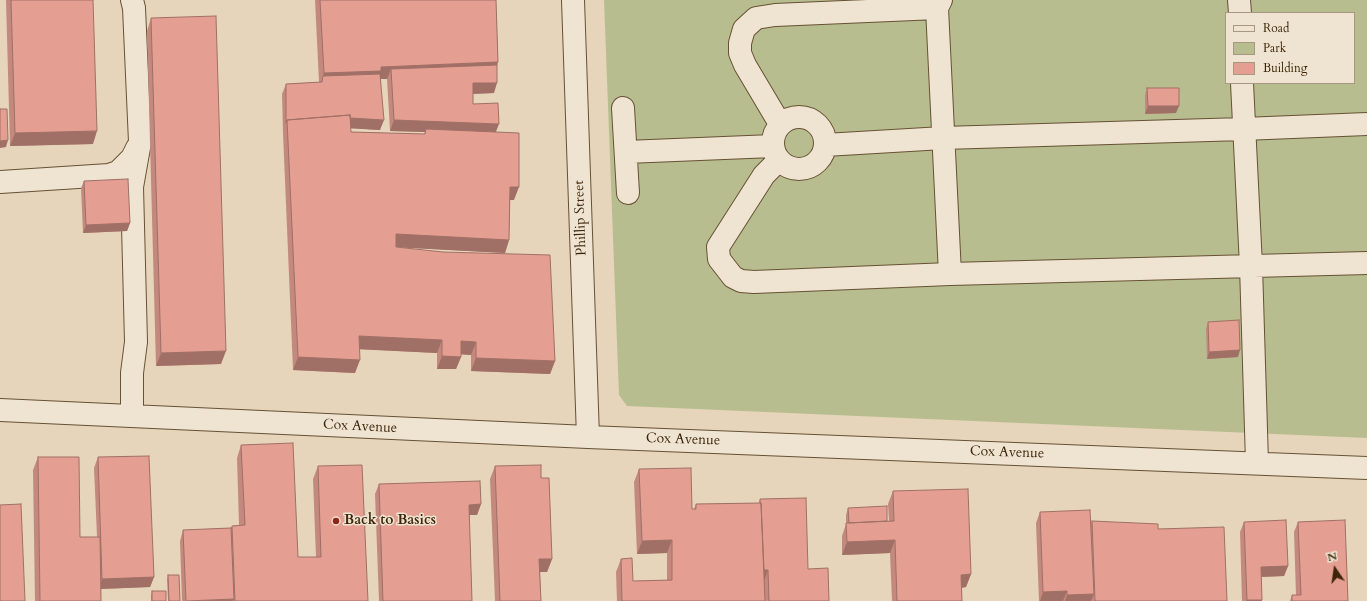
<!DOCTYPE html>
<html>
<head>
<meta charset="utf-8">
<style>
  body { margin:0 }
  #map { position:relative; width:1367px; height:601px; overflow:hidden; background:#e6d5ba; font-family:Cardo,serif }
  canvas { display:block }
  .legend { position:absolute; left:1225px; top:12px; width:130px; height:72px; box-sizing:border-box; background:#efe4d2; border:1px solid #a79881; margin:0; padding:5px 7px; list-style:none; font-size:12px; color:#3c2508 }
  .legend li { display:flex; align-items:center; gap:8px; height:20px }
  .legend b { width:20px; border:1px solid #a79881 }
  .north { position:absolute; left:1315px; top:549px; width:40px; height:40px; -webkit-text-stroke:3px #efe4d2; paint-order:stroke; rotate:347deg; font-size:11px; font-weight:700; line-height:16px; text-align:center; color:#3c2508 }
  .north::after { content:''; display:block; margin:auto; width:14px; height:18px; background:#3c2508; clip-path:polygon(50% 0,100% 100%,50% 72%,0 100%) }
</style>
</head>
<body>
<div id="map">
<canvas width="1367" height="601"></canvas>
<ul class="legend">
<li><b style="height:5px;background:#efe4d2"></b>Road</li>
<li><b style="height:11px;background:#b7bd8e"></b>Park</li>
<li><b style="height:11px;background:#e49f92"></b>Building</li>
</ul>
<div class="north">N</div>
</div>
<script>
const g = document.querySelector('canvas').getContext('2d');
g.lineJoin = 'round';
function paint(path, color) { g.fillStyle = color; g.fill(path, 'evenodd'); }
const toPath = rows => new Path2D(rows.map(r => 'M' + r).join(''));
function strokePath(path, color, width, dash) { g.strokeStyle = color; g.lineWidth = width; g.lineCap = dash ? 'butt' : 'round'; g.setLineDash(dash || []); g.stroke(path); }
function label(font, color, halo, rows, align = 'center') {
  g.font = font + ' Cardo,serif'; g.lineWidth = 3; g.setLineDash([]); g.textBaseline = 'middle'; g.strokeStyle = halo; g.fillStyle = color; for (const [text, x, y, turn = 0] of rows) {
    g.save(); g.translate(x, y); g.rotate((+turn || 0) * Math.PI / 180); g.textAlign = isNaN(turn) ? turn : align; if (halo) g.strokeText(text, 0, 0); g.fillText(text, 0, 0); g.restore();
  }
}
paint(toPath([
  [604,0,1367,0,1367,438,627,406,619,395],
  [1226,13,1354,13,1354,83,1226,83]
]), '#b7bd8e');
const minor = toPath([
  [573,0,588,437],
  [1239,0,1240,13],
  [937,8,950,274],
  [1242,83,1251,266,1257,462],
  [623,108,628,193],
  '773 143a26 26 0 1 1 52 0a26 26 0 1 1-52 0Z',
  [780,124,745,65,740,53,740,43,744,29,756,18,775,15,937,8,941,0],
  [825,145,943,138,1243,129,1367,124],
  [626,152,773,146],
  [779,160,764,175,718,247,719,259,733,277,741,281,754,282,950,274,1367,263],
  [0,182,109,175,118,172,132,158,137,148],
  [0,410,588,437,1367,468],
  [132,416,132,373,136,342,132,187,140,142,134,8,132,0]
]);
strokePath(minor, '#665134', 24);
strokePath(minor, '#efe4d2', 22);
paint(toPath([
  [6,0,93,0,93,144,10,146],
  [315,0,496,0,498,62,497,65,494,93,473,94,473,104,496,132,514,200,510,200,509,240,505,253,396,247,555,361,550,374,471,371,471,355,461,354,461,357,456,369,437,369,437,353,360,349,355,373,293,370,283,133,282,94,286,84,319,82],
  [381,79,387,79,390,131,425,132,424,134,351,132,350,128,380,130],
  [151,18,221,364,156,366,147,31],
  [1147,88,1176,113,1145,114,1145,95],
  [84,181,130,223,127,231,83,233,81,188],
  [1208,322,1238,357,1207,359,1206,329],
  [241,445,298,557,316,557,313,479,318,466,368,601,182,601,180,541,183,530,231,528,232,526,239,525,237,458],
  [38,457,80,537,97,537,94,468,98,457,154,577,150,587,101,589,101,601,35,601,33,470],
  [495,466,541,478,552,559,547,572,540,572,541,601,495,601,490,479],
  [639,469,692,509,694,509,696,504,759,503,760,499,808,569,829,601,617,601,616,572,621,559,633,581,667,580,667,553,637,554,634,482],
  [379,484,481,504,477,515,469,515,472,601,379,601,375,494],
  [893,491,971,574,966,587,962,588,962,601,892,601,890,553,842,555,842,536,846,524,846,515,848,508,887,521,889,521,888,504],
  [1040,512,1091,523,1092,521,1158,529,1227,601,1039,601,1036,523],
  [1244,522,1288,566,1284,576,1261,577,1262,601,1242,601,1240,532],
  [1298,522,1348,601,1290,601,1292,595,1296,595,1294,532],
  [168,575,180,601,168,601,167,579],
  [152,591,166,601,151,601,151,595]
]), '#c4897e');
paint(toPath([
  [498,62,493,75,391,69,387,79,378,79,323,76,324,73,381,67],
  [473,83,497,83,494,93,469,94],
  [1148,106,1179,106,1176,113,1145,114],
  [349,117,384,120,380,130,345,128],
  [394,120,499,124,495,134,426,129,425,132,390,131],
  [97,131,93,144,10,146,15,133],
  [8,140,6,147,0,148,0,141],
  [510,187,519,187,514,200,505,200],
  [130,223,127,231,83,233,86,225],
  [396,234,509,240,505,253,392,247],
  [359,336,442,340,437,353,354,349],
  [461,341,476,342,471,355,456,354],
  [1240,350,1238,357,1207,359,1209,352],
  [226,351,221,364,156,366,161,353],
  [442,356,461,357,456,369,437,369],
  [298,357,360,360,355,373,293,370],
  [476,358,555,361,550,374,471,371],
  [481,504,477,515,465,515,469,505],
  [672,540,667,553,637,554,642,541],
  [895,540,890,553,842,555,847,542],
  [539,559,552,559,547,572,535,572],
  [1288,566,1284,576,1257,577,1261,567],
  [763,570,768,570,764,581],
  [971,574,966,587,957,588,961,575],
  [154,577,150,587,99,589,102,579],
  [1067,591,1063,601,1040,601,1043,592],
  [1094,594,1091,601,1065,601,1067,595],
  [234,599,233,601,194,601],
  [1247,600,1262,600,1262,601,1246,601]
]), '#a06f66');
const building = toPath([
  [11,0,93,0,97,131,15,133,11,0],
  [320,0,496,0,498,62,381,67,381,71,324,73,320,0],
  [216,16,226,351,161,353,151,18,216,16],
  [497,65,497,83,473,83,473,104,498,103,499,124,394,120,391,69,497,65],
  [380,74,384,120,350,118,350,115,287,120,286,123,286,84,322,82,323,76,380,74],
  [1147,88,1179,88,1179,106,1148,106,1147,88],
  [0,109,7,109,8,140,0,141,0,109],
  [350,115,351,132,425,134,426,129,519,133,519,187,510,187,509,240,396,234,396,247,443,252,550,255,555,361,476,358,476,342,461,341,461,357,442,356,442,340,359,336,360,360,298,357,287,120,350,115],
  [128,179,130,223,86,225,84,181,128,179],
  [1239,320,1240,350,1209,352,1208,322,1239,320],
  [293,443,298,557,321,557,318,466,362,465,368,601,235,601,232,526,245,525,241,445,293,443],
  [149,456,154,577,102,579,98,457,149,456],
  [38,457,79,457,80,537,100,537,101,601,40,601,38,457],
  [541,465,541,478,549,478,552,559,539,559,541,601,500,601,495,466,541,465],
  [691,468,692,509,696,509,696,504,761,503,765,601,622,601,621,559,632,558,633,581,672,580,672,540,642,541,639,469,691,468],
  [480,481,481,504,469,505,472,601,383,601,379,484,480,481],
  [968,489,971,574,961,575,962,601,897,601,895,540,847,542,846,523,894,521,893,491,968,489],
  [806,498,808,569,828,568,829,601,769,601,768,570,764,570,761,503,760,503,760,499,806,498],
  [21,504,25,601,0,601,0,505,21,504],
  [887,506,887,521,849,523,848,508,887,506],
  [1090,510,1094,594,1067,595,1067,591,1043,592,1040,512,1090,510],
  [1286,520,1288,566,1261,567,1262,600,1247,600,1244,522,1286,520],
  [1345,520,1348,601,1292,601,1292,595,1301,595,1298,522,1345,520],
  [1092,521,1158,524,1158,529,1224,527,1227,601,1095,601,1092,521],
  [231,528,234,599,186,601,183,530,231,528],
  [168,575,179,575,180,601,169,601,168,575],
  [152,591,166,591,166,601,152,601,152,591]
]);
paint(building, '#e49f92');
strokePath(building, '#a06f66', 1);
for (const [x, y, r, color] of [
  [336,521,4,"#8f2418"]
]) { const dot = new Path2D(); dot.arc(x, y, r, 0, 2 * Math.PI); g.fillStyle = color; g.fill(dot); strokePath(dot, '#efe4d2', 1.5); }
label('14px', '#3c2508', '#efe4d2', [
  ["Phillip Street",581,218,-92],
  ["Cox Avenue",360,427,3],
  ["Cox Avenue",683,440,2],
  ["Cox Avenue",1007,453,2]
]);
label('bold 14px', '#3c2508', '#efe4d2', [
  ["Back to Basics",344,521]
], 'left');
</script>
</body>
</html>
